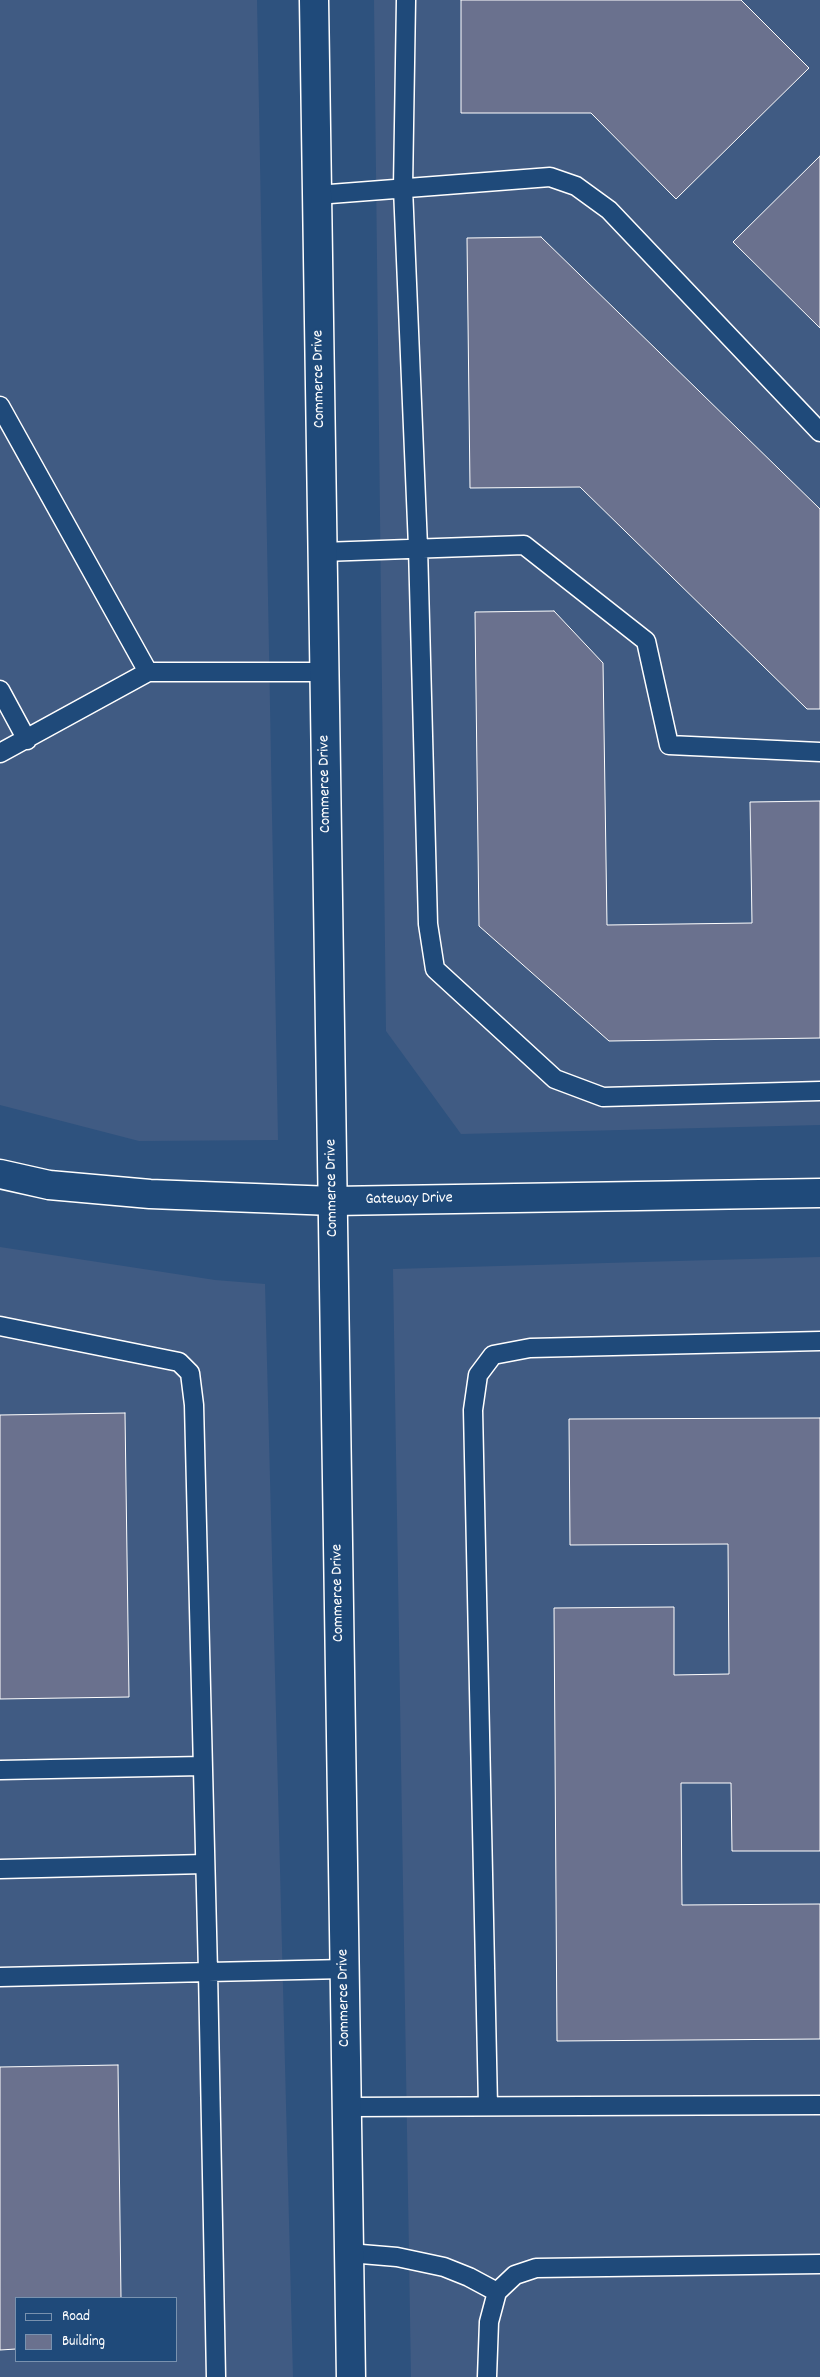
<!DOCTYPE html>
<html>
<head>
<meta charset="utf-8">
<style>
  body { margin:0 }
  #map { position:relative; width:820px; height:2377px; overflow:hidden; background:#2e527e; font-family:Dekko,sans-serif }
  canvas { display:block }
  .legend { position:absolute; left:15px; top:2297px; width:162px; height:65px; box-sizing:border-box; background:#1f4a7a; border:1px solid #7992af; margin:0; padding:6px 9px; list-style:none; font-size:15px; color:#fff }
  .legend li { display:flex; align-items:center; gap:10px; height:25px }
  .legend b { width:25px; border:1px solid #7992af }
</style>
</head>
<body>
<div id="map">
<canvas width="820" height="2377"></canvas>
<ul class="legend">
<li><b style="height:6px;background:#1f4a7a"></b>Road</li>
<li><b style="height:14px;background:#6a718e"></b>Building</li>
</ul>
</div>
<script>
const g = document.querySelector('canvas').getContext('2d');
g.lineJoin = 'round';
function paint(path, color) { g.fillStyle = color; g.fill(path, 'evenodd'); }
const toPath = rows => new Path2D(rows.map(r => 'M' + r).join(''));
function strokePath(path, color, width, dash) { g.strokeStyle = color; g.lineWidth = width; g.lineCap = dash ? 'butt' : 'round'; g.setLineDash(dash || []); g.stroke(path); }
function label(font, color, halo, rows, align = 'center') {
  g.font = font + ' Dekko,sans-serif'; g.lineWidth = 4; g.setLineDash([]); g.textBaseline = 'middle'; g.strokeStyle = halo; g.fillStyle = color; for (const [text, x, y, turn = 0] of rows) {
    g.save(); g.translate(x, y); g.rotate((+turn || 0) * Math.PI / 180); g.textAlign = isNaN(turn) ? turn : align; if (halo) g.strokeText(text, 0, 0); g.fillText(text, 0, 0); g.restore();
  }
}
paint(toPath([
  [0,0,257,0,278,1140,139,1141,0,1105],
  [374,0,820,0,820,1125,461,1134,386,1031],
  [0,1247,215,1280,265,1284,293,2377,0,2377],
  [16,2298,176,2298,176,2361,16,2361],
  [820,1257,820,2377,411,2377,393,1269]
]), '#405b83');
const building = toPath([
  [461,0,741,0,809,68,676,199,591,113,461,113,461,0],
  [820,156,820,328,733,242,820,156],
  [541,237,820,509,820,709,807,709,580,487,470,488,467,238,541,237],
  [554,611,603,663,607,925,752,923,750,802,820,801,820,1038,609,1041,479,926,475,612,554,611],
  [125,1413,129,1697,0,1699,0,1415,125,1413],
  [820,1418,820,1851,732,1851,731,1783,681,1783,682,1905,820,1904,820,2039,557,2041,554,1608,674,1607,674,1675,729,1674,728,1544,570,1545,569,1419,820,1418],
  [118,2065,121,2298,16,2298,16,2349,0,2350,0,2067,118,2065]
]);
paint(building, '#6a718e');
strokePath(building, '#fff', 1);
const lane = toPath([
  [406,0,403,188,418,547,428,924,435,969,555,1079,603,1097,820,1091],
  [317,195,550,177,576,186,609,210,820,432],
  [0,406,148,672],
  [322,552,524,545,646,641,669,745,820,752],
  [0,690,27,740],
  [0,753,148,672,324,672],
  [0,1326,179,1362,190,1373,194,1405,208,1972,0,1977],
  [0,1770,202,1766],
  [0,1869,205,1864],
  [488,2106,473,1410,478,1375,493,1355,530,1348,820,1341],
  [347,2107,820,2105],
  [349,2253,397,2257,444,2267,469,2277,497,2292],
  [216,2377,208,1972,345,1969],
  [487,2377,489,2322,497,2292,515,2275,536,2268,820,2264]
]);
const street = toPath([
  [314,0,351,2377]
]);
const secondary = toPath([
  [0,1174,49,1185,150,1194,333,1201,820,1193]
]);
strokePath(lane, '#fff', 21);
strokePath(street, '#fff', 31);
strokePath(secondary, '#fff', 31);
strokePath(lane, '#1f4a7a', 18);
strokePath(street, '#1f4a7a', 28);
strokePath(secondary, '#1f4a7a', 28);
label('16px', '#fff', '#1f4a7a', [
  ["Commerce Drive",320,379,-91],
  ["Commerce Drive",326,784,-91],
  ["Commerce Drive",333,1188,-91],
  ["Gateway Drive",409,1200,-1],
  ["Commerce Drive",339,1593,-91],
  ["Commerce Drive",345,1998,-91]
]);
</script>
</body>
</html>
